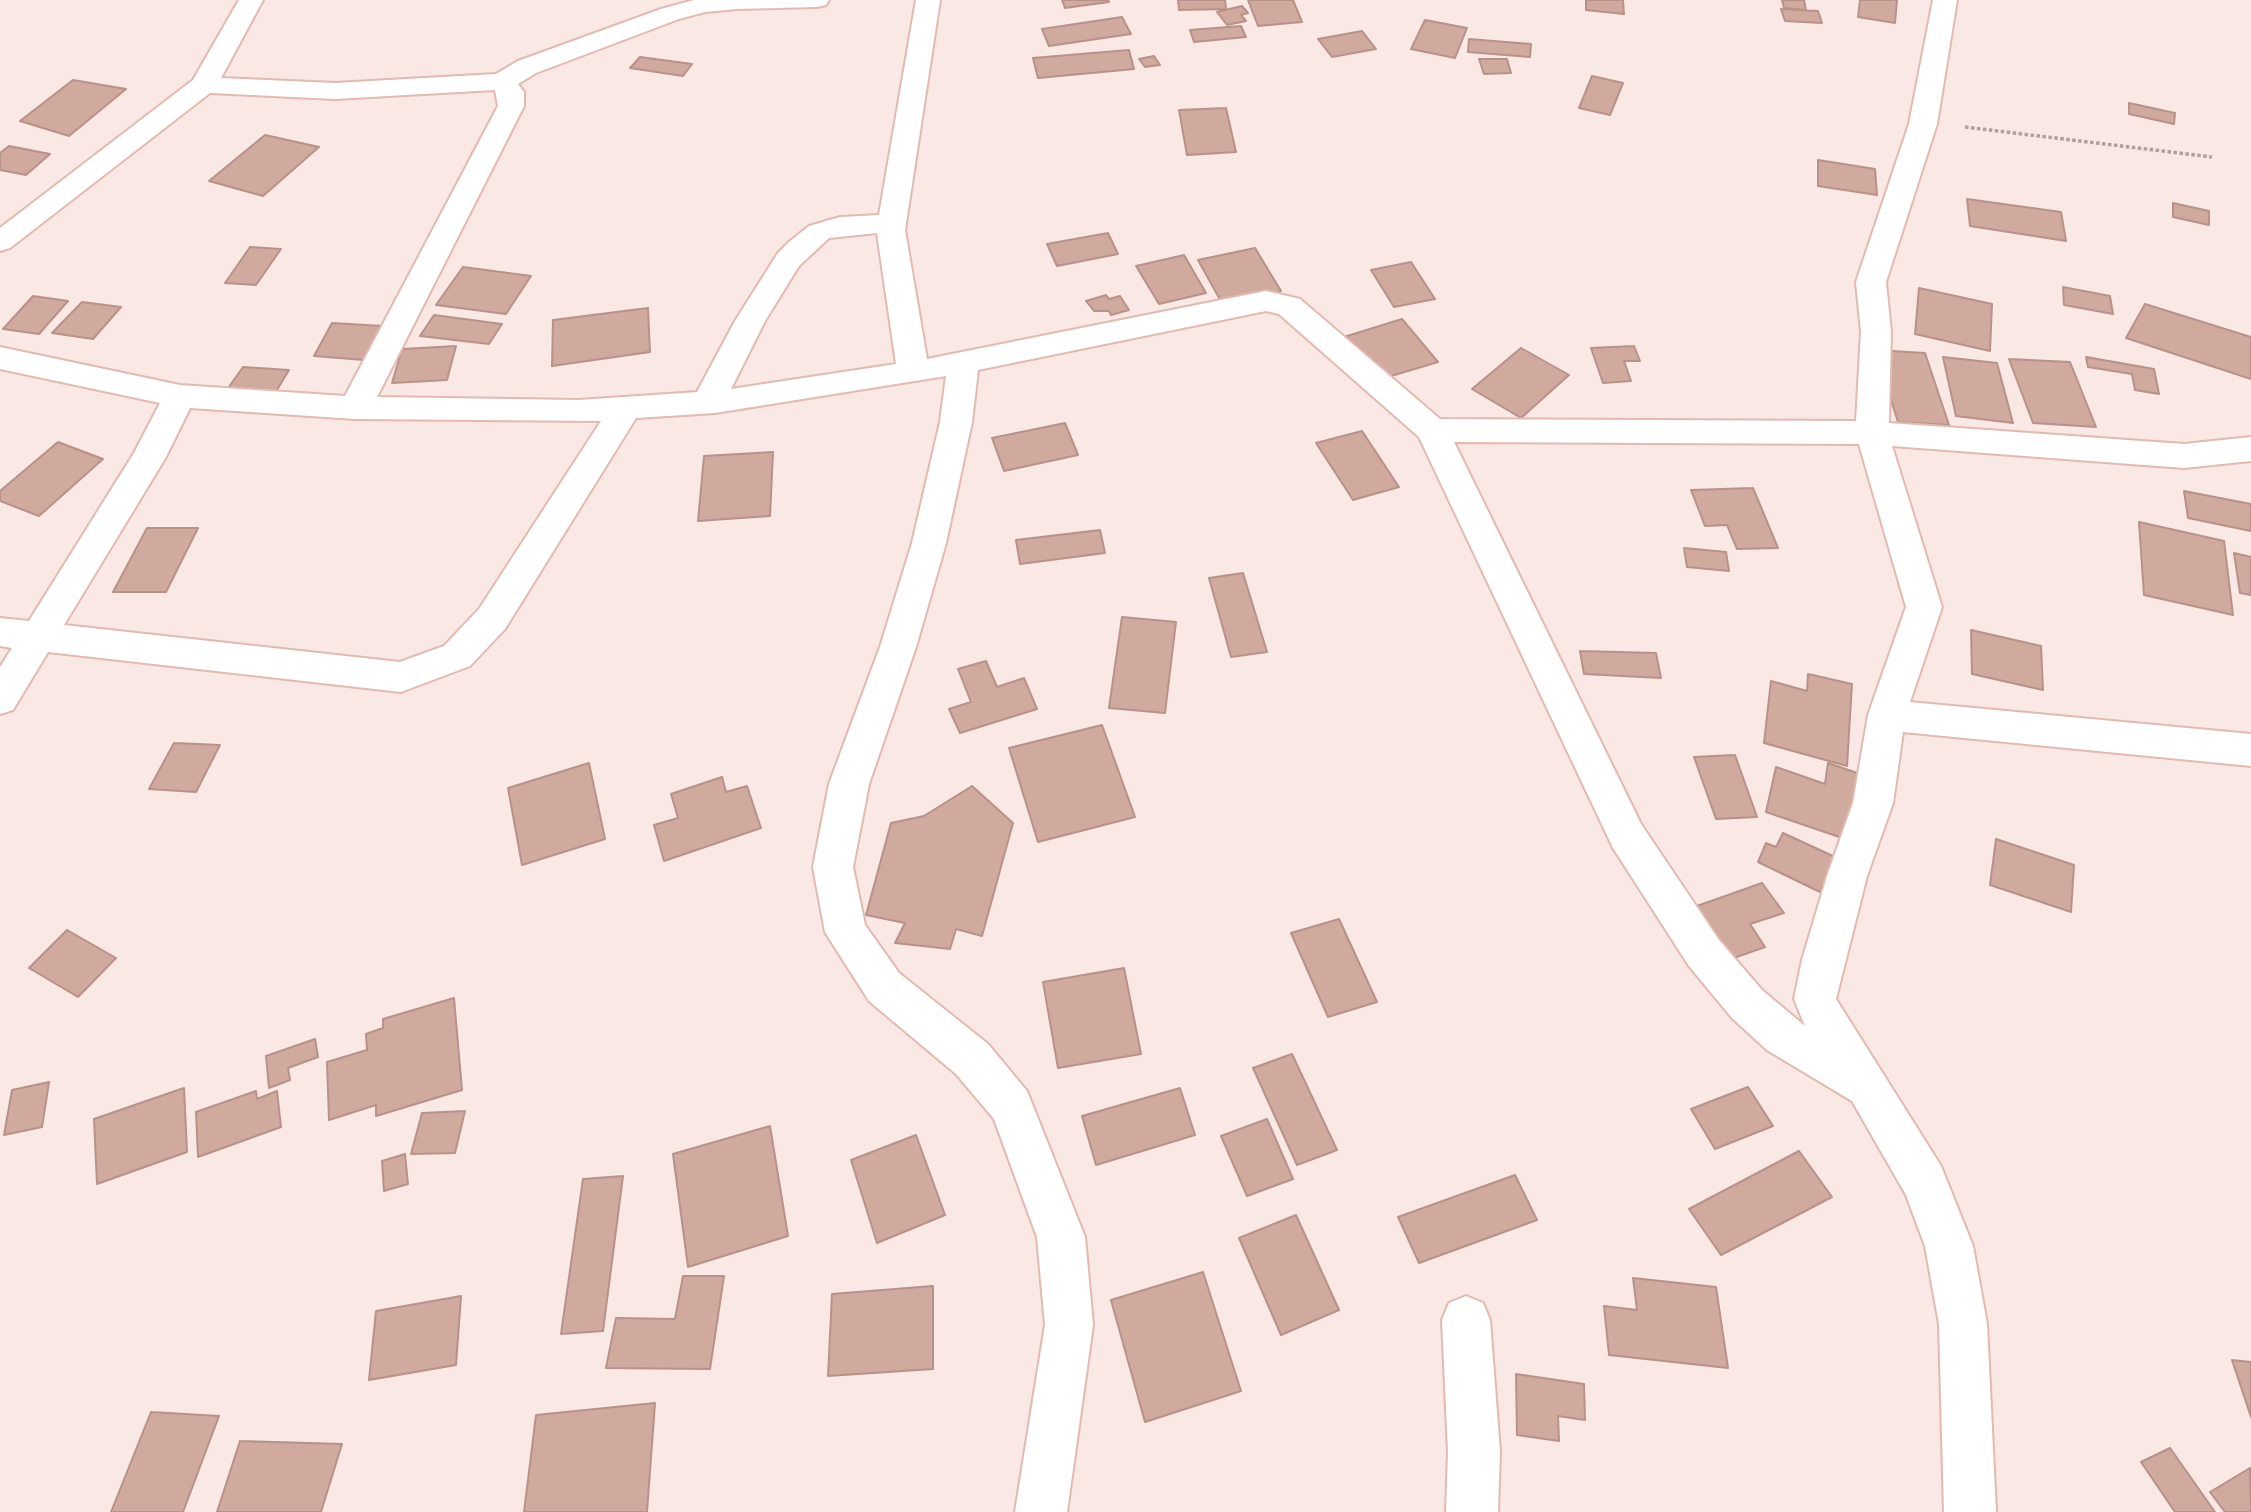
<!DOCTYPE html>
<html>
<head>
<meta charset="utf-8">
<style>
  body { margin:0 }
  canvas { display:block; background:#f9e8e4 }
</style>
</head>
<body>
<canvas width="2251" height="1512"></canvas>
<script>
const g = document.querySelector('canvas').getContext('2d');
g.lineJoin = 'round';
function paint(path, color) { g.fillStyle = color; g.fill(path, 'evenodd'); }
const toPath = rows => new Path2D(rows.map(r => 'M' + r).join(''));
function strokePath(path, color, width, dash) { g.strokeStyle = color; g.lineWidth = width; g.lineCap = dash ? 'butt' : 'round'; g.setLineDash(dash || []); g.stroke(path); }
const building = toPath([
  [1062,0,1108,0,1109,2,1065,8,1062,0],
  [1178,0,1225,0,1226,9,1179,10,1178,0],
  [1248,0,1293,0,1302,22,1258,26,1248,0],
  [1586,0,1623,0,1624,14,1586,10,1586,0],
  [1782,0,1804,0,1806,10,1784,8,1782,0],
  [1860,0,1897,0,1895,23,1858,17,1860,0],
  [1242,6,1248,13,1241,15,1246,21,1227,25,1217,12,1242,6],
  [1781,9,1818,11,1822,23,1785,21,1781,9],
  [1122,17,1131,34,1049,46,1042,29,1122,17],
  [1425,20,1467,28,1455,58,1411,49,1425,20],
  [1241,26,1246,37,1194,42,1190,30,1241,26],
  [1362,31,1376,49,1332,57,1318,39,1362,31],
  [1469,39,1531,44,1530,57,1468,52,1469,39],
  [1129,50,1134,69,1038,78,1033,58,1129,50],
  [1154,56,1160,65,1145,67,1139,59,1154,56],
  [640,57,692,64,683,76,630,68,640,57],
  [1479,59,1507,59,1511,73,1484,74,1479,59],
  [1592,76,1623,83,1610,115,1579,108,1592,76],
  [73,80,126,89,69,136,20,121,73,80],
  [2129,103,2175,113,2174,124,2129,114,2129,103],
  [1226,108,1236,152,1187,155,1179,110,1226,108],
  [265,135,319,147,263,196,209,181,265,135],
  [9,146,50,154,26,175,0,170,0,153,9,146],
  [1818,160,1875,169,1877,195,1818,186,1818,160],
  [1967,199,2061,212,2066,241,1970,226,1967,199],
  [2173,203,2209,211,2209,225,2173,217,2173,203],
  [1108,233,1118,254,1057,266,1047,244,1108,233],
  [250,247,281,249,256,285,225,283,250,247],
  [1255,248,1281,291,1223,305,1198,260,1255,248],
  [1184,255,1206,293,1159,304,1136,266,1184,255],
  [1411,262,1435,299,1394,307,1371,270,1411,262],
  [463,267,531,276,506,314,436,305,463,267],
  [2063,287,2110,296,2113,314,2064,305,2063,287],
  [1919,288,1992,304,1990,351,1915,334,1919,288],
  [1106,295,1109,299,1120,296,1129,310,1111,315,1109,311,1094,311,1086,301,1106,295],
  [33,296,68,301,39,334,3,329,33,296],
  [82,302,121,307,93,339,52,333,82,302],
  [2145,304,2251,337,2251,379,2126,338,2145,304],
  [648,308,650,352,552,366,553,320,648,308],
  [434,315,502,324,489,344,420,336,434,315],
  [1402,319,1438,362,1378,380,1344,337,1402,319],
  [332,323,383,326,364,360,314,356,332,323],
  [456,346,447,380,392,383,402,349,456,346],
  [1634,346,1640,361,1624,361,1631,381,1603,383,1591,348,1634,346],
  [1521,348,1569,375,1521,418,1472,389,1521,348],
  [1875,350,1925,353,1949,425,1898,422,1875,350],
  [1943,357,1997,363,2013,423,1956,416,1943,357],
  [2086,357,2154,369,2159,394,2135,390,2132,374,2088,367,2086,357],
  [2009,359,2070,362,2096,427,2033,423,2009,359],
  [243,367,289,370,274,395,226,391,243,367],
  [1065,423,1078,455,1004,471,992,438,1065,423],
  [1362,431,1399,487,1353,500,1316,443,1362,431],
  [58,442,103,459,39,516,0,501,0,491,58,442],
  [773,452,770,516,698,521,704,456,773,452],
  [1753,488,1778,548,1737,549,1727,525,1705,526,1691,490,1753,488],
  [2184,491,2251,504,2251,531,2188,518,2184,491],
  [2139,522,2224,541,2233,615,2144,595,2139,522],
  [147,528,198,528,166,592,113,592,147,528],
  [1100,530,1105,553,1020,564,1016,540,1100,530],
  [1684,548,1726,552,1729,571,1687,567,1684,548],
  [2234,553,2251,557,2251,595,2240,593,2234,553],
  [1243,573,1267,652,1231,657,1209,578,1243,573],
  [1122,617,1176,622,1165,713,1109,708,1122,617],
  [1971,630,2041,646,2043,690,1972,674,1971,630],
  [1580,651,1656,653,1661,678,1584,674,1580,651],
  [986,661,997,687,1024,678,1037,709,960,733,949,709,971,702,958,669,986,661],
  [1808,674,1852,684,1847,766,1764,743,1771,681,1807,691,1808,674],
  [1102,725,1135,817,1038,842,1009,748,1102,725],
  [174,743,220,745,196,792,149,789,174,743],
  [1735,755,1757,817,1716,819,1694,757,1735,755],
  [589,763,605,839,522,865,508,788,589,763],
  [1828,763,1866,776,1854,842,1766,812,1776,767,1825,784,1828,763],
  [722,777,726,792,747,786,761,828,664,861,654,825,678,818,671,794,722,777],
  [972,786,1013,823,982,936,956,929,950,949,895,943,905,923,866,915,891,823,924,816,972,786],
  [1783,833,1835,857,1820,892,1758,862,1766,843,1776,847,1783,833],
  [1996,839,2074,865,2071,912,1990,885,1996,839],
  [1762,883,1784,913,1750,924,1765,947,1731,959,1697,906,1762,883],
  [1339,919,1377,1002,1328,1017,1291,933,1339,919],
  [67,930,116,958,78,997,29,968,67,930],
  [1124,968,1141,1054,1058,1068,1043,982,1124,968],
  [454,998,462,1090,376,1116,376,1105,329,1120,327,1062,367,1050,366,1034,383,1028,383,1019,454,998],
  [315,1039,318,1057,288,1068,290,1080,269,1088,266,1056,315,1039],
  [1292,1054,1337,1150,1297,1165,1253,1068,1292,1054],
  [49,1082,42,1127,4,1135,12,1090,49,1082],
  [1748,1087,1773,1126,1715,1149,1691,1109,1748,1087],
  [184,1088,187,1152,97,1184,94,1119,184,1088],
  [1180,1088,1195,1135,1096,1165,1082,1116,1180,1088],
  [256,1091,257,1099,277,1091,281,1127,198,1157,196,1112,256,1091],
  [465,1111,455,1153,411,1154,422,1113,465,1111],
  [1267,1119,1293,1179,1247,1196,1221,1136,1267,1119],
  [770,1126,788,1236,688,1267,673,1154,770,1126],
  [916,1135,945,1215,877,1243,851,1160,916,1135],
  [1799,1151,1832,1197,1721,1255,1689,1209,1799,1151],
  [405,1154,408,1184,384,1191,382,1161,405,1154],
  [1515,1175,1537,1220,1419,1263,1398,1217,1515,1175],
  [623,1176,603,1331,561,1334,583,1179,623,1176],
  [1296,1215,1339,1310,1281,1335,1239,1238,1296,1215],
  [1203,1272,1241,1391,1145,1422,1111,1300,1203,1272],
  [683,1276,724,1276,710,1369,606,1368,616,1318,675,1319,683,1276],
  [1633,1278,1716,1287,1728,1368,1609,1355,1604,1306,1637,1310,1633,1278],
  [933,1286,933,1369,828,1376,832,1294,933,1286],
  [461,1296,456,1365,369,1380,376,1311,461,1296],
  [2232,1360,2251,1362,2251,1417,2232,1360],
  [1516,1374,1584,1384,1585,1420,1558,1416,1559,1441,1517,1435,1516,1374],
  [655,1403,647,1512,524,1512,536,1415,655,1403],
  [151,1412,219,1416,183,1512,111,1512,151,1412],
  [240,1441,342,1444,321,1512,217,1512,240,1441],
  [2170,1448,2215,1512,2175,1512,2141,1462,2170,1448],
  [2250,1468,2251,1512,2225,1512,2210,1492,2250,1468]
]);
paint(building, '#d0a99f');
strokePath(building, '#b89289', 2);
const street = toPath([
  [239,0,263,0,221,78,335,83,496,74,518,61,661,9,694,0,829,0,826,5,817,7,737,9,705,12,679,19,536,73,518,84,524,92,524,106,377,397,579,400,697,392,735,321,778,253,789,242,809,226,840,217,879,215,916,0,940,0,905,230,927,359,1266,291,1300,299,1440,419,1856,421,1861,332,1856,282,1909,124,1933,0,1957,0,1937,124,1886,282,1891,332,1889,423,2184,444,2251,437,2251,461,2184,468,1892,446,1942,607,1910,702,2251,734,2251,766,1903,732,1893,803,1867,876,1836,999,1941,1166,1973,1246,1987,1324,1996,1512,1944,1512,1939,1324,1925,1246,1906,1195,1852,1101,1767,1050,1732,1018,1689,966,1613,848,1419,437,1279,314,1266,311,978,370,972,422,946,543,916,647,869,784,853,867,865,925,899,973,988,1044,1027,1091,1085,1237,1093,1325,1067,1512,1015,1512,1045,1325,1037,1237,994,1119,956,1074,869,1001,825,932,813,867,829,784,880,647,912,543,940,422,946,376,715,413,636,418,505,629,470,666,414,687,401,692,48,652,13,710,0,714,0,667,12,648,0,646,0,618,29,621,134,453,160,403,0,369,0,347,180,385,345,396,498,106,495,90,335,99,210,93,10,248,0,251,0,228,193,80,239,0],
  [877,233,896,364,731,389,765,321,799,266,829,238,877,233],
  [190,408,355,419,601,421,479,609,444,646,400,662,64,625,166,457,190,408],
  [1454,442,1859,444,1906,607,1868,715,1853,803,1827,876,1802,960,1794,999,1805,1026,1762,990,1719,940,1641,824,1454,442],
  [1466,1296,1483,1303,1490,1320,1500,1452,1498,1512,1446,1512,1448,1452,1442,1320,1449,1303,1466,1296]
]);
strokePath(street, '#e2bab1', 4);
strokePath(toPath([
  [1965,127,2212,157]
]), '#af9e9a', 3.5, [3.5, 2.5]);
paint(street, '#fff');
</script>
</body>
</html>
